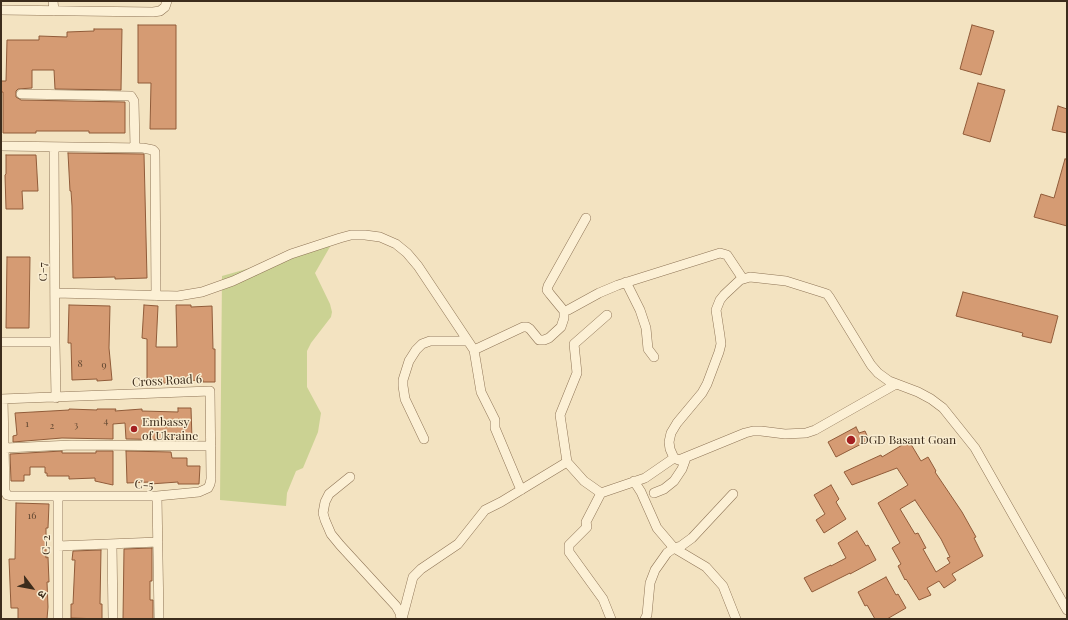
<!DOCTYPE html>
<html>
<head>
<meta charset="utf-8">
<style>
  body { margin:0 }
  #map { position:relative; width:1068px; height:620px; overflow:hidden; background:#f3e3c1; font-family:"Playfair Display","Noto Sans Devanagari",serif }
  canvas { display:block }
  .frame { position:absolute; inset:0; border:2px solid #3c2c1c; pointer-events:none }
  .north { position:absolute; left:12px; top:568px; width:40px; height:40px; -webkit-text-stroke:3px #f9edd1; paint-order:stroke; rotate:122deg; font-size:11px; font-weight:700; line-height:16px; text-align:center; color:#3c2c1c }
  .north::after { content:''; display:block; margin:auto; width:14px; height:18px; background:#3c2c1c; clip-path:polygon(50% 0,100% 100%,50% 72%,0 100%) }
</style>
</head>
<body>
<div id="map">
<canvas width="1068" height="620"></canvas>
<div class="frame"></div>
<div class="north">उ</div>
</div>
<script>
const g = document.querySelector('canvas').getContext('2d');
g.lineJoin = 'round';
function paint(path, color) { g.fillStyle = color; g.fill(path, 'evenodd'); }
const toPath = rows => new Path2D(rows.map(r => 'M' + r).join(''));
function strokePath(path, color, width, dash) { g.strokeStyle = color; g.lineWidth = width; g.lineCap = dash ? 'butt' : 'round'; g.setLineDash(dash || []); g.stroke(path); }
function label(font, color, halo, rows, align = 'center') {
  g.font = font + ' "Playfair Display",serif'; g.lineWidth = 3; g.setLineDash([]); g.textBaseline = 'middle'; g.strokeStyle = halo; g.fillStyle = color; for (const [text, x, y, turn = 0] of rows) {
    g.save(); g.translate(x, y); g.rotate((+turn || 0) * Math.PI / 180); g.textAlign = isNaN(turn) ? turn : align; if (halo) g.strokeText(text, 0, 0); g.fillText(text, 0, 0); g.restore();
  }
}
paint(toPath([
  [331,245,315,273,330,304,332,312,331,317,311,343,307,351,307,387,321,413,318,432,303,468,296,471,287,493,286,506,220,500,222,276]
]), '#cbd293');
const building = toPath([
  [138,25,176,25,176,129,150,129,151,83,138,83,138,25],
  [972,25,994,31,981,75,960,69,972,25],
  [94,29,122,29,121,90,55,89,54,70,32,70,32,88,18,89,16,91,16,97,21,100,125,102,125,133,89,133,89,131,36,131,36,133,3,133,3,92,1,92,1,81,6,81,7,40,39,40,39,36,67,37,67,32,94,31,94,29],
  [978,83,1005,90,990,142,963,134,978,83],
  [1058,106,1067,109,1067,133,1052,130,1058,106],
  [68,153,144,154,147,278,115,279,115,277,73,278,72,206,71,191,70,191,68,153],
  [6,155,36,155,38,191,22,191,23,209,6,209,5,175,6,174,6,155],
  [1065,159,1067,159,1067,226,1034,217,1041,194,1054,198,1065,159],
  [7,257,30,257,29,328,6,328,7,257],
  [963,292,1058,316,1051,343,1022,336,1023,333,956,316,963,292],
  [69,305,110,306,109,348,112,380,97,381,97,379,72,380,71,343,68,343,69,305],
  [144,305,158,306,156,347,177,347,176,305,191,305,191,307,212,306,213,349,215,349,215,382,203,382,203,380,176,381,176,383,163,383,163,380,147,381,147,339,142,338,144,305],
  [178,408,191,408,192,440,126,439,125,423,113,424,113,439,62,438,13,442,13,436,17,435,15,413,69,410,69,409,97,410,97,409,116,409,115,411,142,409,142,411,178,412,178,408],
  [856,427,859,433,865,431,869,440,836,457,828,442,856,427],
  [909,441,921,461,928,457,936,471,935,472,962,512,976,537,974,538,983,556,952,574,956,580,944,588,939,581,927,588,931,595,919,600,906,579,905,580,898,566,901,564,892,548,900,543,878,503,908,485,897,468,852,485,844,472,881,455,882,457,909,441],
  [915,500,941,539,950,557,947,558,950,563,936,572,923,549,926,548,918,533,915,534,900,509,915,500],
  [62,451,62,453,96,453,96,451,113,451,113,485,95,481,95,478,69,479,69,476,47,476,47,473,45,473,45,467,30,467,30,475,24,475,24,481,11,481,10,454,62,451],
  [126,451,171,452,172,458,187,458,187,466,200,466,199,484,178,484,178,482,150,484,150,482,127,483,126,451],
  [831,485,839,499,836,502,846,519,824,533,816,520,825,514,814,495,831,485],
  [16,503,49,504,48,528,46,528,46,558,48,557,49,582,47,582,48,607,47,619,18,619,18,608,11,608,9,559,15,559,16,503],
  [857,531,866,546,868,545,876,560,850,574,850,573,812,592,804,578,831,565,831,566,846,558,838,543,857,531],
  [152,548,152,581,150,581,150,600,153,600,153,619,123,619,124,549,152,548],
  [101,550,100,604,102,604,102,619,71,618,71,604,73,604,75,560,72,560,73,551,101,550],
  [886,577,896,595,898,594,906,608,887,619,875,619,867,605,865,606,858,592,886,577]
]);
paint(building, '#d59b73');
strokePath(building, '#905b39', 1);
const minor = toPath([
  [53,1,54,11],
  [1,10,153,12,160,11,165,7,167,1],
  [21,94,131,96,134,101,135,148],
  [1,146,143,148,153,150,155,152,156,296],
  [54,147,55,342,56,398],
  [586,218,548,286,547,290,550,294,564,311,568,310,599,293,618,285,720,253,727,255,743,279],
  [626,282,640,310,646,328,648,349,654,357],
  [55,293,178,296,202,292,233,281,291,254,340,238,351,235,365,235,380,237,396,244,407,253,418,266,474,350,481,392,495,420,495,428,521,490],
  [607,315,574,344,577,373,560,415,567,462,584,481,601,493,645,478,674,458],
  [1,342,55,342],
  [474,350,523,327,527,327,530,329,539,340,544,340,549,338,561,327,564,318,564,311],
  [896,384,815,430,806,433,785,434,761,431,753,431,745,433,679,460,674,458,670,449,669,442,671,433,677,423,702,393,707,384,719,352,721,344,720,336,716,310,720,300,724,295,740,280,750,277,786,281,821,292,827,294,830,298,871,365,878,373,889,381,918,392,931,399,943,408,975,448,1067,610],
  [1,399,210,391,211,479,210,484,208,488,199,492,157,496,11,496,7,495,5,491,3,399],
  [424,439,405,399,403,386,403,380,409,361,416,350,422,344,430,341,467,341],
  [5,448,72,445,211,446],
  [350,477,329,494,325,502,323,513,325,520,331,534,340,545,396,606,400,613,401,619],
  [634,481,641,492,657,528,674,548,706,567,723,586,736,619],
  [601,493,586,522,587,527,569,545,569,552,603,599,611,619],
  [654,493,664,489,674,481,682,469,686,458],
  [58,496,58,619],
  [157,496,159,619],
  [112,544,113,619],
  [58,546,158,542],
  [402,619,413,577,421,569,458,544,485,510,501,502,567,462],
  [645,619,647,615,650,583,655,570,667,553,674,548,681,546,692,538,733,494]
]);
strokePath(minor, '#8e7456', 10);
strokePath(minor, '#fcf0d5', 9);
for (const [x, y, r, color] of [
  [134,429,4,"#a42021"],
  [851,440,5,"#a42021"]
]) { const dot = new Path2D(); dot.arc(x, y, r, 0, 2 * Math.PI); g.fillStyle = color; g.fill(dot); strokePath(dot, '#f9edd1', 1.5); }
label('10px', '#624832', null, [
  ["8",80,364],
  ["9",104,365],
  ["4",106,421],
  ["1",27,424],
  ["3",76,425],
  ["2",52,426],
  ["16",32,516]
]);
label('12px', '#3c2c1c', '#f9edd1', [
  ["C-7",43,272,-90],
  ["Cross Road 6",167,381,-3],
  ["C-5",144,485,4],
  ["C-2",46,545,-90]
]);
label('12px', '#3c2c1c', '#f9edd1', [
  ["Embassy",142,422],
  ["of Ukraine",142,436],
  ["DGD Basant Goan",860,440]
], 'left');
</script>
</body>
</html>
